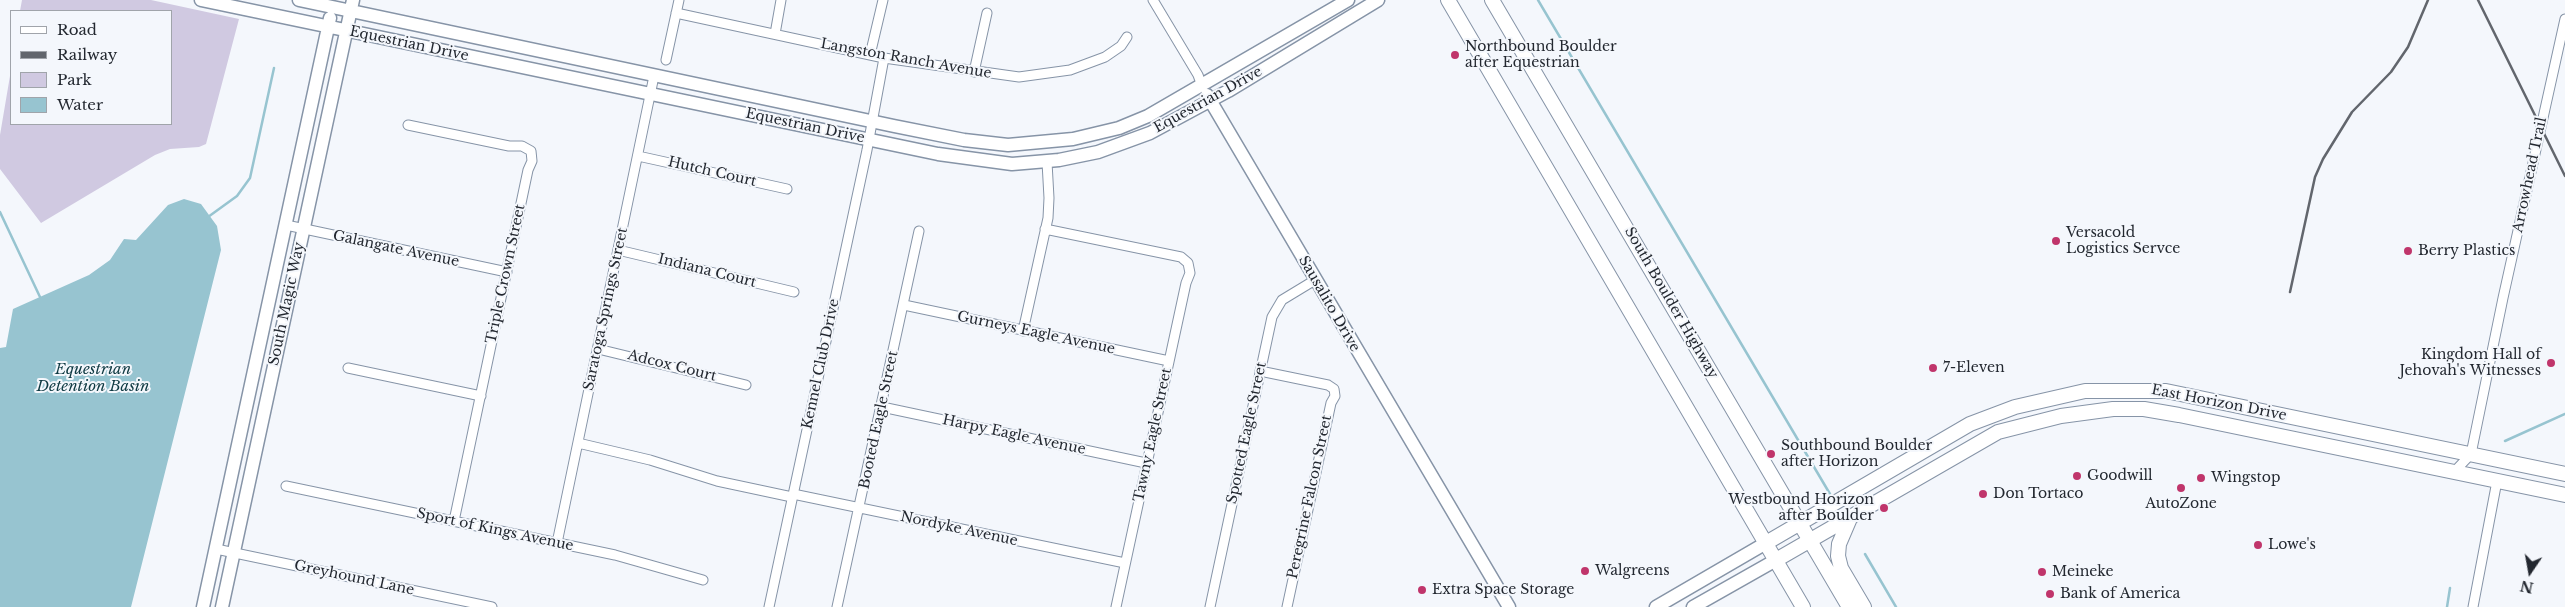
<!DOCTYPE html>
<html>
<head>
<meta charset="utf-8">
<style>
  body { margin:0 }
  #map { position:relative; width:2565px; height:607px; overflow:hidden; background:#f4f7fc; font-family:"Libre Baskerville",serif }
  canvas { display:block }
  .legend { position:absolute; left:10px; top:10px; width:162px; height:115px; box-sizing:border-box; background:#f4f7fc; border:1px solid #a0a4aa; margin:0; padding:6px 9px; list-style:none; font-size:15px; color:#232830 }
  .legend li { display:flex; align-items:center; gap:10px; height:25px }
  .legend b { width:25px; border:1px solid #a0a4aa }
  .north { position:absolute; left:2505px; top:547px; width:50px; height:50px; -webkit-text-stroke:4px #f4f7fc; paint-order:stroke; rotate:192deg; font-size:14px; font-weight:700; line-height:20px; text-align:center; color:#232830 }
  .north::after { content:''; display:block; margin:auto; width:18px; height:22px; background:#232830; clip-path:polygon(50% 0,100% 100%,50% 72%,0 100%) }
</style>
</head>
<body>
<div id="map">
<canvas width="2565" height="607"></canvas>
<ul class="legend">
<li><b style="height:6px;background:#fff"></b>Road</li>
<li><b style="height:6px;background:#62666d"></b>Railway</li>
<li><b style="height:14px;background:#d0c9e1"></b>Park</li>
<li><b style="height:14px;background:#97c4d0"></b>Water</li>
</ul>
<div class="north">N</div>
</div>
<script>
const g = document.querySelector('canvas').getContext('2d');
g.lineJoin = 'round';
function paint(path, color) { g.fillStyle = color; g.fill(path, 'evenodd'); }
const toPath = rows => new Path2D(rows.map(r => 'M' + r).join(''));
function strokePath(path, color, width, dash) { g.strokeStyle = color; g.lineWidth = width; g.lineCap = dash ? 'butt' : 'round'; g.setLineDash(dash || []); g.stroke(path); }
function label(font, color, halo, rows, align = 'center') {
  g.font = font + ' "Libre Baskerville",serif'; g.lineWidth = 4; g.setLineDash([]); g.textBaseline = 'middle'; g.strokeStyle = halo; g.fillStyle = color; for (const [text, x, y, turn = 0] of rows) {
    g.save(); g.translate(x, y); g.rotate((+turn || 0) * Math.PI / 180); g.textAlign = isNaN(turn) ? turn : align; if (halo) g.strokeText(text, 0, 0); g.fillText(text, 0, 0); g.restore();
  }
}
paint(toPath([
  [22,0,151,0,239,19,206,144,199,147,170,149,155,155,41,223,0,169,0,135,11,70,11,124,171,124,171,11,20,11]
]), '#d0c9e1');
paint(toPath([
  [184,199,201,204,217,226,221,250,131,607,0,607,0,348,6,347,13,309,89,275,110,260,124,239,136,240,168,205]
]), '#97c4d0');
strokePath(toPath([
  [1538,0,1830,494],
  [0,212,40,297],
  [208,217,237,196,250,178,274,68],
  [2505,441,2565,414],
  [1865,554,1896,607],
  [2447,607,2450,588]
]), '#97c4d0', 2.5);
const street = toPath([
  [1153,0,1198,75,1202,86],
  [676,13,884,58,1019,77,1070,70,1105,57,1121,46,1127,37],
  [775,34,781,0],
  [870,55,883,0],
  [666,60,679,0],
  [974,72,987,13],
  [408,125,509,146,522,146,531,151,532,161,528,170,454,521],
  [638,156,787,189],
  [286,225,507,272],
  [1045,229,1181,257,1188,263,1190,273,1186,283,1116,607],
  [618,250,794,292],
  [904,305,1169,361],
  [1023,331,1048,218,1049,198,1047,162],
  [598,349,746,385],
  [348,368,481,396],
  [1260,371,1328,385,1334,389,1335,396,1331,403,1287,607],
  [882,407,1146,463],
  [578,443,650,460,717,481,792,497],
  [2454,472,2471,454,2503,298,2565,19],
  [286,486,615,555,703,580],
  [793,494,1125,563],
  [557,543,654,76],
  [216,549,492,607],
  [769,607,867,150,884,58],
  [837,607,919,231],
  [1210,607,1272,317,1282,300,1315,280],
  [2473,607,2497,481]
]);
const secondary = toPath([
  [201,0,938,154,1012,164,1059,160,1098,152,1150,133,1228,91,1378,0],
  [299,0,894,126,964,140,1008,145,1073,139,1119,128,1148,116,1348,0],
  [1207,95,1509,607],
  [203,607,330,18],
  [222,607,353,0],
  [1656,607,1766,543],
  [1693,607,1776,560]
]);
const primary = toPath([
  [1448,0,1803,607],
  [1492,0,1849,607],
  [1851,516,1839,544,1838,556,1841,568,1864,607],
  [1766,543,1970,424,2015,407,2085,391,2166,391,2565,474],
  [1776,560,1998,432,2061,416,2113,409,2144,409,2179,415,2565,495]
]);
strokePath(street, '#8694a7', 11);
strokePath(secondary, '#8694a7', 15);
strokePath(primary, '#8694a7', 16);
strokePath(street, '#fff', 9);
strokePath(secondary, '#fff', 12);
strokePath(primary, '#fff', 14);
strokePath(toPath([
  [2478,0,2565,176],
  [2290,292,2315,177,2323,159,2352,112,2391,72,2408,47,2428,0]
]), '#62666d', 2.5);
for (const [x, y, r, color] of [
  [1455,55,5,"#c0356b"],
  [2056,241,5,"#c0356b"],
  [2408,251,5,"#c0356b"],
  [2551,363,5,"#c0356b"],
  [1933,368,5,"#c0356b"],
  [1771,454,5,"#c0356b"],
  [2077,476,5,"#c0356b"],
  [2201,478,5,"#c0356b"],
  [2181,488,5,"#c0356b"],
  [1983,494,5,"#c0356b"],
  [1884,508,5,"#c0356b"],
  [2258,545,5,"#c0356b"],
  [1585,571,5,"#c0356b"],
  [2042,572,5,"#c0356b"],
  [1422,590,5,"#c0356b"],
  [2050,594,5,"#c0356b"]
]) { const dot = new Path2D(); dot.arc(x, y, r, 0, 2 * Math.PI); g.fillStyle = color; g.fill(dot); strokePath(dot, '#f4f7fc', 2); }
label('14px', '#232830', '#f4f7fc', [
  ["Equestrian Drive",409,44,12],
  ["Langston Ranch Avenue",906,59,10],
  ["Equestrian Drive",1208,100,-29],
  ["Equestrian Drive",805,126,12],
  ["Hutch Court",712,172,13],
  ["Arrowhead Trail",2530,175,-78],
  ["Galangate Avenue",396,249,12],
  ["Indiana Court",707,271,14],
  ["Triple Crown Street",506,274,-78],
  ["South Boulder Highway",1671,303,60],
  ["South Magic Way",287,304,-78],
  ["Sausalito Drive",1329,304,60],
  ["Saratoga Springs Street",606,309,-78],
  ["Gurneys Eagle Avenue",1036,333,12],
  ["Kennel Club Drive",821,364,-78],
  ["Adcox Court",672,366,14],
  ["East Horizon Drive",2219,403,11],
  ["Booted Eagle Street",879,420,-78],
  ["Spotted Eagle Street",1247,433,-78],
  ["Harpy Eagle Avenue",1014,435,12],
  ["Tawny Eagle Street",1153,435,-78],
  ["Peregrine Falcon Street",1310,497,-78],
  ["Nordyke Avenue",959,529,12],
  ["Sport of Kings Avenue",495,530,12],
  ["Greyhound Lane",354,578,12]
]);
label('14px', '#232830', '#f4f7fc', [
  ["Northbound Boulder",1465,47],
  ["after Equestrian",1465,63],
  ["Versacold",2066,233],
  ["Logistics Servce",2066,249],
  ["Berry Plastics",2418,251],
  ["Kingdom Hall of",2541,355,"right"],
  ["Jehovah's Witnesses",2541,371,"right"],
  ["7-Eleven",1943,368],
  ["Southbound Boulder",1781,446],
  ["after Horizon",1781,462],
  ["Goodwill",2087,476],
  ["Wingstop",2211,478],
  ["Don Tortaco",1993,494],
  ["Westbound Horizon",1874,500,"right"],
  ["after Boulder",1874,516,"right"],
  ["AutoZone",2181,504,"center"],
  ["Lowe's",2268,545],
  ["Walgreens",1595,571],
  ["Meineke",2052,572],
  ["Extra Space Storage",1432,590],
  ["Bank of America",2060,594]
], 'left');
label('italic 15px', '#0e3942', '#f4f7fc', [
  ["Equestrian",93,370],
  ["Detention Basin",93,387]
]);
</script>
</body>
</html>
